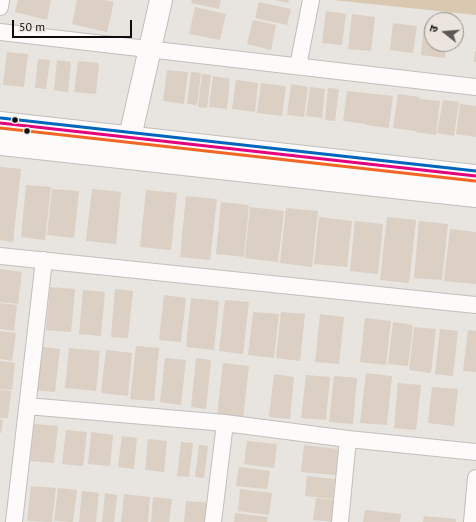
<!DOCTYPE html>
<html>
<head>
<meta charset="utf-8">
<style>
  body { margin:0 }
  #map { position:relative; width:476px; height:522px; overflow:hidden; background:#e8e4e0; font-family:"PT Sans","Noto Sans Devanagari",sans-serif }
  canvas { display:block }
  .north { position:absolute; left:424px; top:12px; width:40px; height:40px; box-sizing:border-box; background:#ebe5dd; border:1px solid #938f89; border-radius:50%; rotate:287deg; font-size:11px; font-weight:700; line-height:16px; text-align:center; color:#0f0d0b }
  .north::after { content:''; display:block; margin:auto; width:14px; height:18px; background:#5b5856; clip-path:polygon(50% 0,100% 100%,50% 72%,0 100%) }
  .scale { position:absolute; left:12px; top:20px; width:120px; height:18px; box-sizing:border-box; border:2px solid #0f0d0b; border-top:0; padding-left:5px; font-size:12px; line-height:14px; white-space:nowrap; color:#0f0d0b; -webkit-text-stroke:3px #ebe5dd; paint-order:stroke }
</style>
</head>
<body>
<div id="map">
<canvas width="476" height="522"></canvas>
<div class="north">उ</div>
<div class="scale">50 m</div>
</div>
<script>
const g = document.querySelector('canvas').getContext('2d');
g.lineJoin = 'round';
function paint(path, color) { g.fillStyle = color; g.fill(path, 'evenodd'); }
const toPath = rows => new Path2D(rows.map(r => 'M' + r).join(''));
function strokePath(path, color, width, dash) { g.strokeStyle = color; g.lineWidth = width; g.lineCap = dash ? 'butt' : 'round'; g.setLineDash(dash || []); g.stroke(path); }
paint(toPath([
  [333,0,476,0,476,15]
]), '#dbc8b1');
paint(toPath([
  [18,0,51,0,47,20,15,12],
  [77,0,105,0,114,2,107,32,72,24],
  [192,0,221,0,219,9,191,3],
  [275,0,289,0,288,3],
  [259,2,291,9,287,25,255,18],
  [195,7,226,14,220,40,189,34],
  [326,11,346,14,342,45,322,43],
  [352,14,375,17,371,51,348,49],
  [253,20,276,25,271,50,247,44],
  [393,23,417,26,413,53,390,50],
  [424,26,432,26,432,44,446,44,445,58,421,55],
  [475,51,476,51,476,62,474,62],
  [7,52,28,54,24,87,3,85],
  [38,59,50,60,46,89,35,88],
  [57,60,71,62,68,92,54,90],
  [78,61,99,63,96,94,74,92],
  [167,70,188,72,184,104,163,101],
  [191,72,201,73,197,105,187,104],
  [202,74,211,75,207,108,198,107],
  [213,76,230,79,227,109,209,107],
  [236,80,258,83,255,112,232,109],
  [261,83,286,86,282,116,257,113],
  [291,84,308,87,304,117,287,115],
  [310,87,325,89,322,118,306,116],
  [328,88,339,89,335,121,325,120],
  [347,91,393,96,389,128,366,125,366,124,343,121],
  [398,94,420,97,416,131,393,128],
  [420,99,440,101,436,135,416,132],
  [443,100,459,102,454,136,437,133],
  [460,104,476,106,476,137,456,134],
  [0,167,21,169,13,242,0,240],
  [26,185,51,187,45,240,21,237],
  [52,189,79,191,74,238,47,235],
  [92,189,121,192,116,244,86,241],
  [146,190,177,193,171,250,140,247],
  [186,196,217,199,210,260,180,257],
  [221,202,249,205,244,257,216,254],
  [250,207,284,211,278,262,245,258],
  [286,208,318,211,312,267,280,263],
  [319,217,352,221,347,267,314,264],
  [387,217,416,220,409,283,380,280],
  [355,221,383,224,378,274,350,271],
  [419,221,448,224,442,280,414,278],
  [450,229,476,232,476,284,444,281],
  [0,269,22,272,18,304,0,302],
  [50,287,75,289,71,332,46,330],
  [115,289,133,291,128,338,111,337],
  [83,290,105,292,101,336,79,334],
  [164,295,186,298,181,342,159,340],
  [191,298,219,301,214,350,186,347],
  [225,300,249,302,243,354,219,351],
  [0,303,17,305,14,331,0,329],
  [253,312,279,314,274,358,248,355],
  [281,312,305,314,300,361,276,358],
  [320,314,344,317,339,364,315,362],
  [365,318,391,321,386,365,360,362],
  [393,322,413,325,408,366,388,364],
  [414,327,436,329,431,373,409,370],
  [440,329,458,331,453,376,435,374],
  [468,330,476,331,476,372,463,371],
  [0,331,16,333,12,361,0,359],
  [36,346,60,349,55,392,31,390],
  [136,346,159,348,154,401,130,399],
  [69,348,100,351,96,391,65,388],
  [106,350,132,353,128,396,101,393],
  [165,358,186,360,181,405,160,402],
  [196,358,211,360,206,409,191,407],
  [0,361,15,363,12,390,0,389],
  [223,363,249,366,243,418,217,415],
  [366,373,392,376,387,425,360,423],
  [274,374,294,377,290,419,269,417],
  [306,375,330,377,326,420,301,418],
  [334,376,357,378,353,424,329,422],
  [398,383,421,385,416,430,394,428],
  [432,387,458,389,454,426,428,423],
  [0,390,11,391,8,418,0,418],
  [0,419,3,420,1,433,0,433],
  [34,424,58,426,54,463,30,461],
  [66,430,87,432,83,466,62,464],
  [91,432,113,435,110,466,88,464],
  [122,436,137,438,134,469,118,467],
  [148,439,167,441,164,472,145,470],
  [247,441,277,444,274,468,244,464],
  [181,442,193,443,189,477,177,476],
  [199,445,208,446,204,478,195,477],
  [304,445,338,449,336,475,301,472],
  [239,467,270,471,267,489,236,486],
  [307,476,335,479,333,499,305,496],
  [31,486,56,488,52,522,27,521],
  [58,488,77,490,73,522,54,521],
  [240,489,272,493,269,515,238,511],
  [82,491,99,493,96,522,79,522],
  [105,493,117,495,114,522,102,522],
  [124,494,150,497,148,522,121,522],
  [153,497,172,499,169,522,151,522],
  [316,498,338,500,335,522,313,520],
  [186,501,210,503,208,522,184,522],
  [365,510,401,514,400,522,363,522],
  [235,513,268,517,267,522,234,522],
  [424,516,456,519,456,522,423,522]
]), '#dbd0c3');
const street = toPath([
  [0,7,1,0],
  [0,32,476,87],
  [298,66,311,0],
  [0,256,476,305],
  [27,406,225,423,348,439,476,452],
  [14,522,44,260],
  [213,522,225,423],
  [340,522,348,439],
  [472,522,476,478]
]);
const secondary = toPath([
  [0,123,476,176],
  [130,137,161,0],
  [0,144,476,196]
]);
strokePath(street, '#c1bebb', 18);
strokePath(secondary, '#c1bebb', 24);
strokePath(street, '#fcfbfa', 16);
strokePath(secondary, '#fcfbfa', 22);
strokePath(toPath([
  [0,123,476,176]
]), '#e5007d', 3);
strokePath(toPath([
  [0,128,475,181]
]), '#f26522', 3);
strokePath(toPath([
  [1,118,476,171]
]), '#0065bd', 3);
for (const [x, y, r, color] of [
  [15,120,3.5,"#0f0d0b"],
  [27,131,3.5,"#0f0d0b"]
]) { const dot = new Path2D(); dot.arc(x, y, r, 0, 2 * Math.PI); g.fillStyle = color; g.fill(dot); strokePath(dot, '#ebe5dd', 1.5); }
</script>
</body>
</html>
